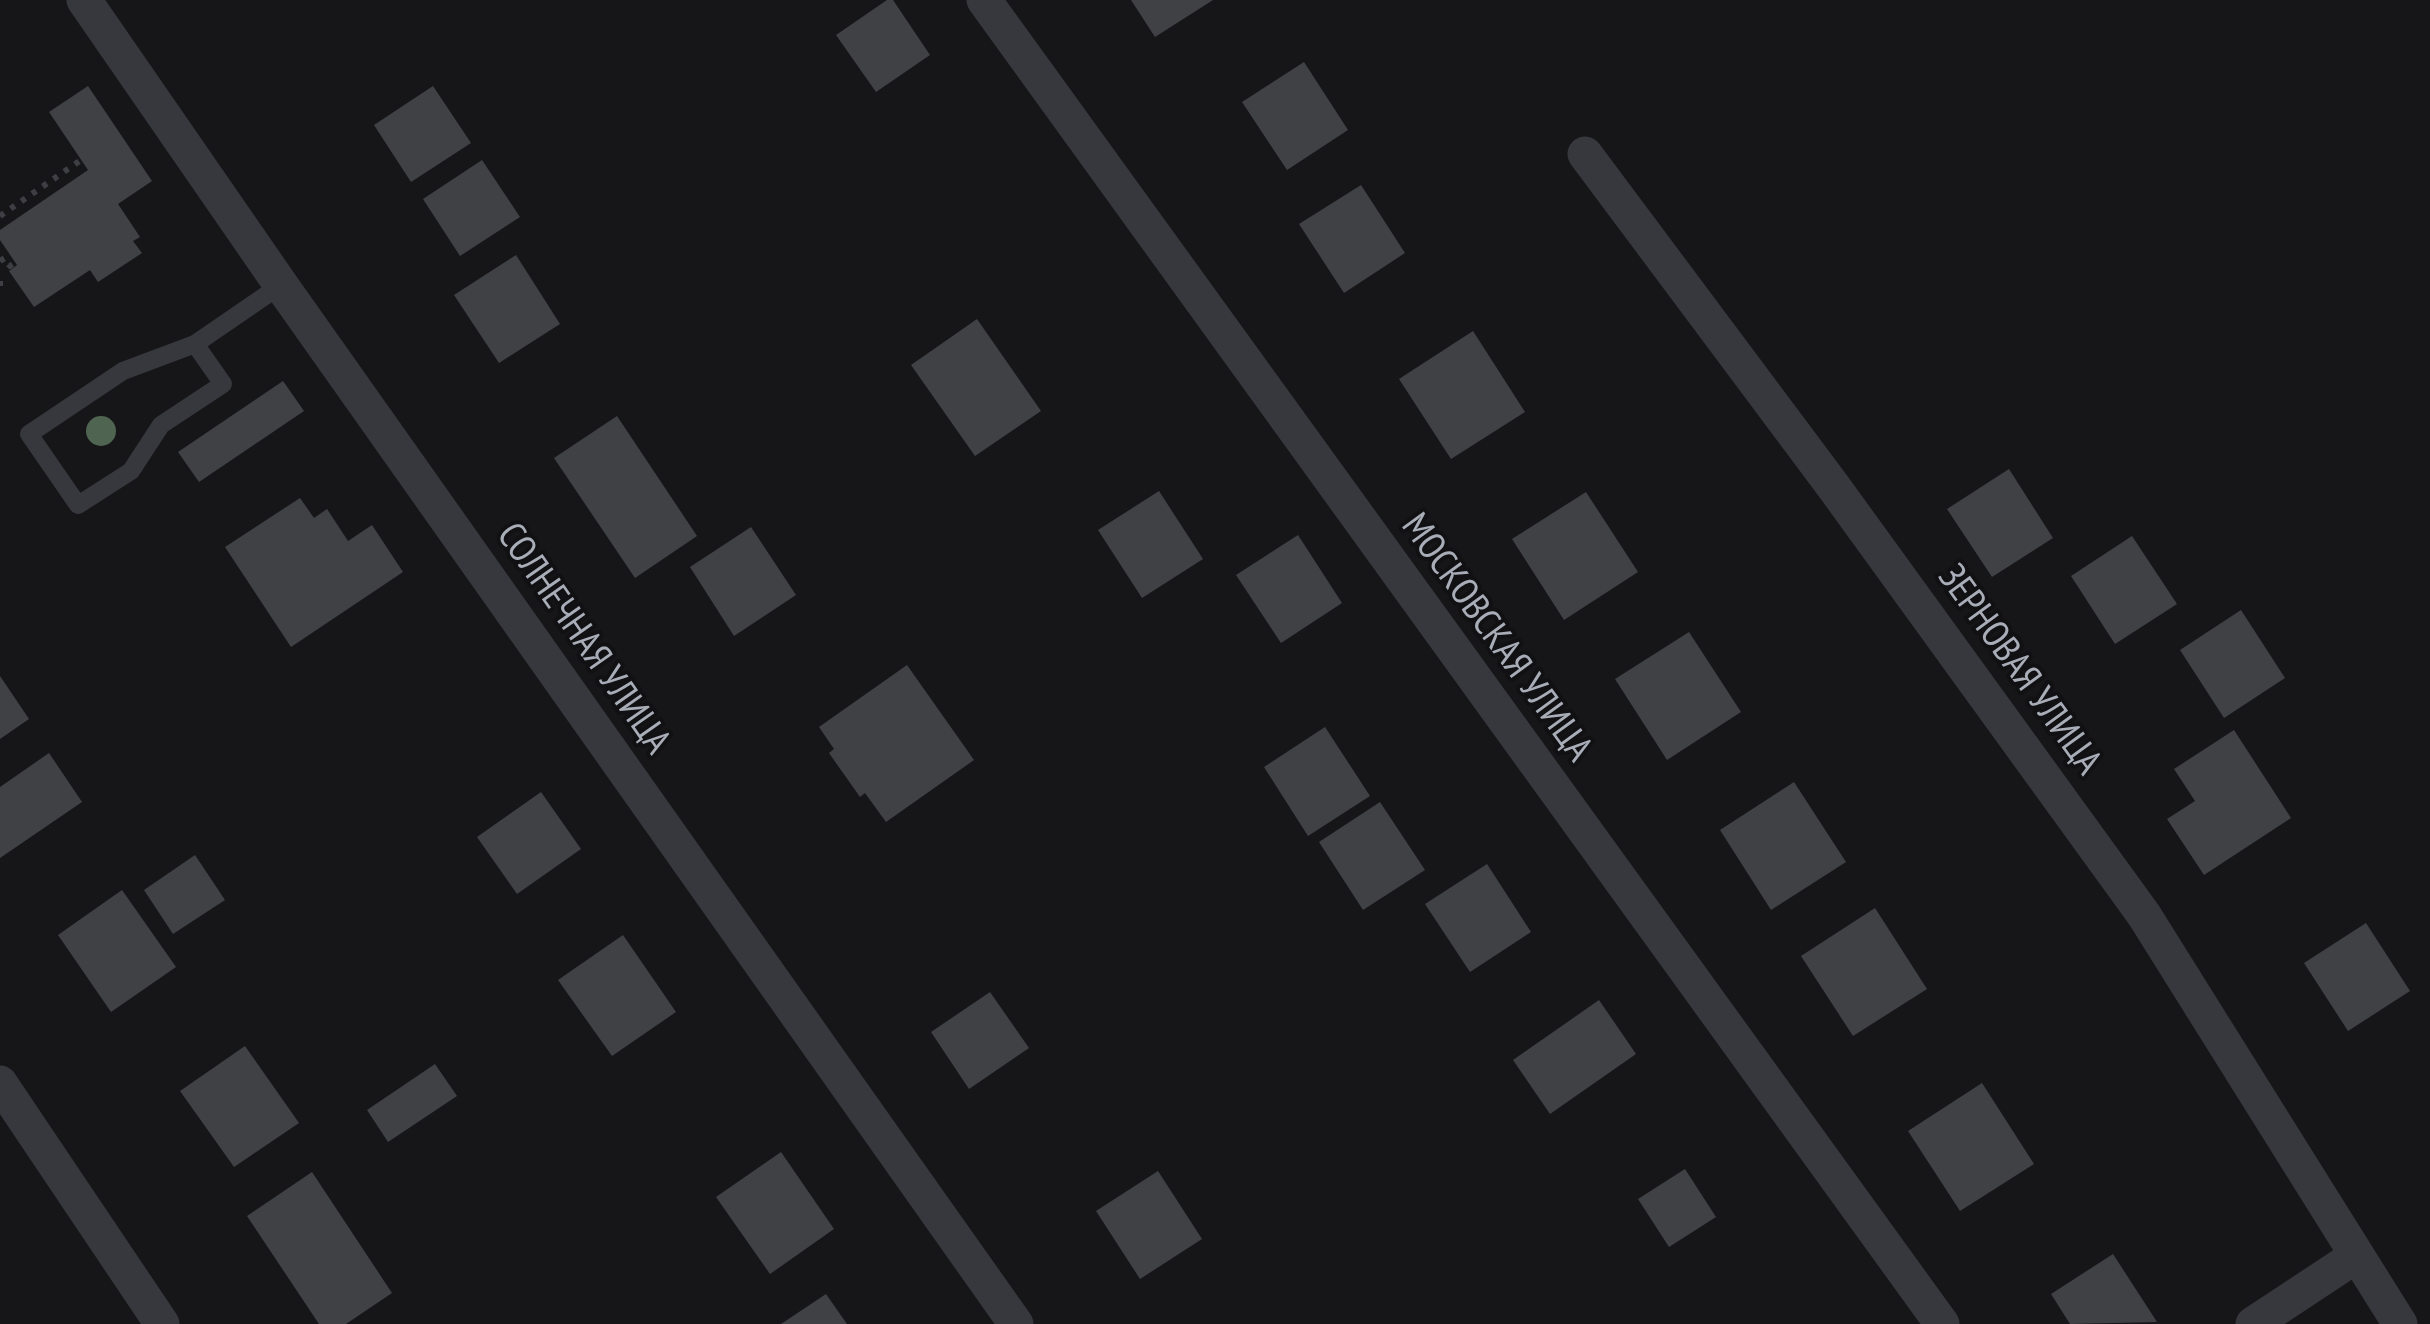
<!DOCTYPE html>
<html>
<head>
<meta charset="utf-8">
<style>
  body { margin:0 }
  canvas { display:block; background:#161618 }
</style>
</head>
<body>
<canvas width="2430" height="1324"></canvas>
<script>
const g = document.querySelector('canvas').getContext('2d');
g.lineJoin = 'round';
function paint(path, color) { g.fillStyle = color; g.fill(path, 'evenodd'); }
const toPath = rows => new Path2D(rows.map(r => 'M' + r).join(''));
function strokePath(path, color, width, dash) { g.strokeStyle = color; g.lineWidth = width; g.lineCap = dash ? 'butt' : 'round'; g.setLineDash(dash || []); g.stroke(path); }
function label(font, color, halo, rows, align = 'center') {
  g.font = font + ' "PT Sans Narrow",sans-serif'; g.lineWidth = 8; g.setLineDash([]); g.textBaseline = 'middle'; g.strokeStyle = halo; g.fillStyle = color; for (const [text, x, y, turn = 0] of rows) {
    g.save(); g.translate(x, y); g.rotate((+turn || 0) * Math.PI / 180); g.textAlign = isNaN(turn) ? turn : align; if (halo) g.strokeText(text, 0, 0); g.fillText(text, 0, 0); g.restore();
  }
}
paint(toPath([
  [887,0,893,0,930,55,876,92,836,35],
  [1131,0,1213,0,1155,37],
  [1304,62,1348,130,1287,170,1242,102],
  [88,86,152,181,118,204,140,237,133,241,142,253,98,282,90,270,34,307,9,271,17,265,0,240,0,230,88,170,49,112],
  [433,86,471,143,411,182,374,125],
  [482,160,520,217,460,256,423,199],
  [1361,185,1405,253,1344,293,1299,224],
  [516,255,560,324,499,363,454,295],
  [977,319,1041,411,975,456,911,365],
  [1473,331,1525,412,1451,459,1399,379],
  [283,381,304,411,199,482,178,452],
  [617,416,697,536,635,578,554,458],
  [2009,469,2053,538,1992,577,1947,509],
  [1159,491,1203,559,1142,598,1098,530],
  [1586,492,1638,572,1564,620,1512,539],
  [300,498,314,518,327,509,348,541,372,525,403,572,291,647,225,547],
  [751,527,796,595,734,636,690,567],
  [1298,535,1342,603,1281,643,1236,575],
  [2132,536,2177,604,2115,644,2071,576],
  [2241,610,2285,678,2224,718,2180,650],
  [1689,632,1741,712,1667,760,1615,679],
  [907,665,974,760,886,822,865,793,860,797,829,753,834,749,819,727],
  [0,676,29,719,0,739],
  [1325,727,1370,796,1308,836,1264,767],
  [2234,730,2291,818,2204,875,2167,819,2195,801,2174,769],
  [49,753,82,802,0,858,0,787],
  [1794,782,1846,862,1771,910,1720,830],
  [541,792,581,849,517,894,477,837],
  [1380,802,1425,870,1363,910,1319,842],
  [195,855,225,900,173,934,144,890],
  [1487,864,1531,932,1470,972,1425,904],
  [122,890,176,967,111,1012,58,935],
  [1875,908,1927,989,1853,1036,1801,956],
  [2366,923,2410,991,2348,1031,2304,963],
  [623,935,676,1012,612,1056,558,980],
  [990,992,1029,1048,969,1089,931,1032],
  [1599,1000,1636,1054,1550,1114,1513,1060],
  [245,1046,299,1123,234,1167,180,1091],
  [435,1064,457,1096,388,1142,367,1110],
  [1982,1083,2034,1164,1960,1211,1908,1131],
  [781,1152,834,1229,770,1274,716,1197],
  [1685,1169,1716,1217,1669,1247,1638,1199],
  [1158,1171,1202,1239,1140,1279,1096,1211],
  [312,1172,392,1293,346,1324,319,1324,247,1216],
  [2113,1254,2157,1322,2070,1324,2051,1294],
  [826,1294,847,1324,781,1324]
]), '#404145');
strokePath(toPath([
  [0,216,81,160],
  [0,261,5,258,10,266,15,262],
  [0,281,0,293]
]), '#3d3f44', 6, [5, 8]);
strokePath(toPath([
  [195,344,223,384,161,425,131,471,78,505,29,434,123,371,195,344,281,285]
]), '#37383d', 18);
strokePath(toPath([
  [84,0,281,285,1016,1324],
  [984,0,1942,1324],
  [1585,154,1833,486,2144,915,2400,1324],
  [0,1083,162,1324],
  [2253,1324,2356,1256]
]), '#37383d', 35);
g.fillStyle = '#506452';
for (const [x, y] of [
  [101,431]
]) { g.beginPath(); g.arc(x, y, 15, 0, 2 * Math.PI); g.fill(); }
label('38px', '#a8adb8', '#111113', [
  ["МОСКОВСКАЯ УЛИЦА",1496,638,54],
  ["СОЛНЕЧНАЯ УЛИЦА",583,639,55],
  ["ЗЕРНОВАЯ УЛИЦА",2019,670,54]
]);
</script>
</body>
</html>
